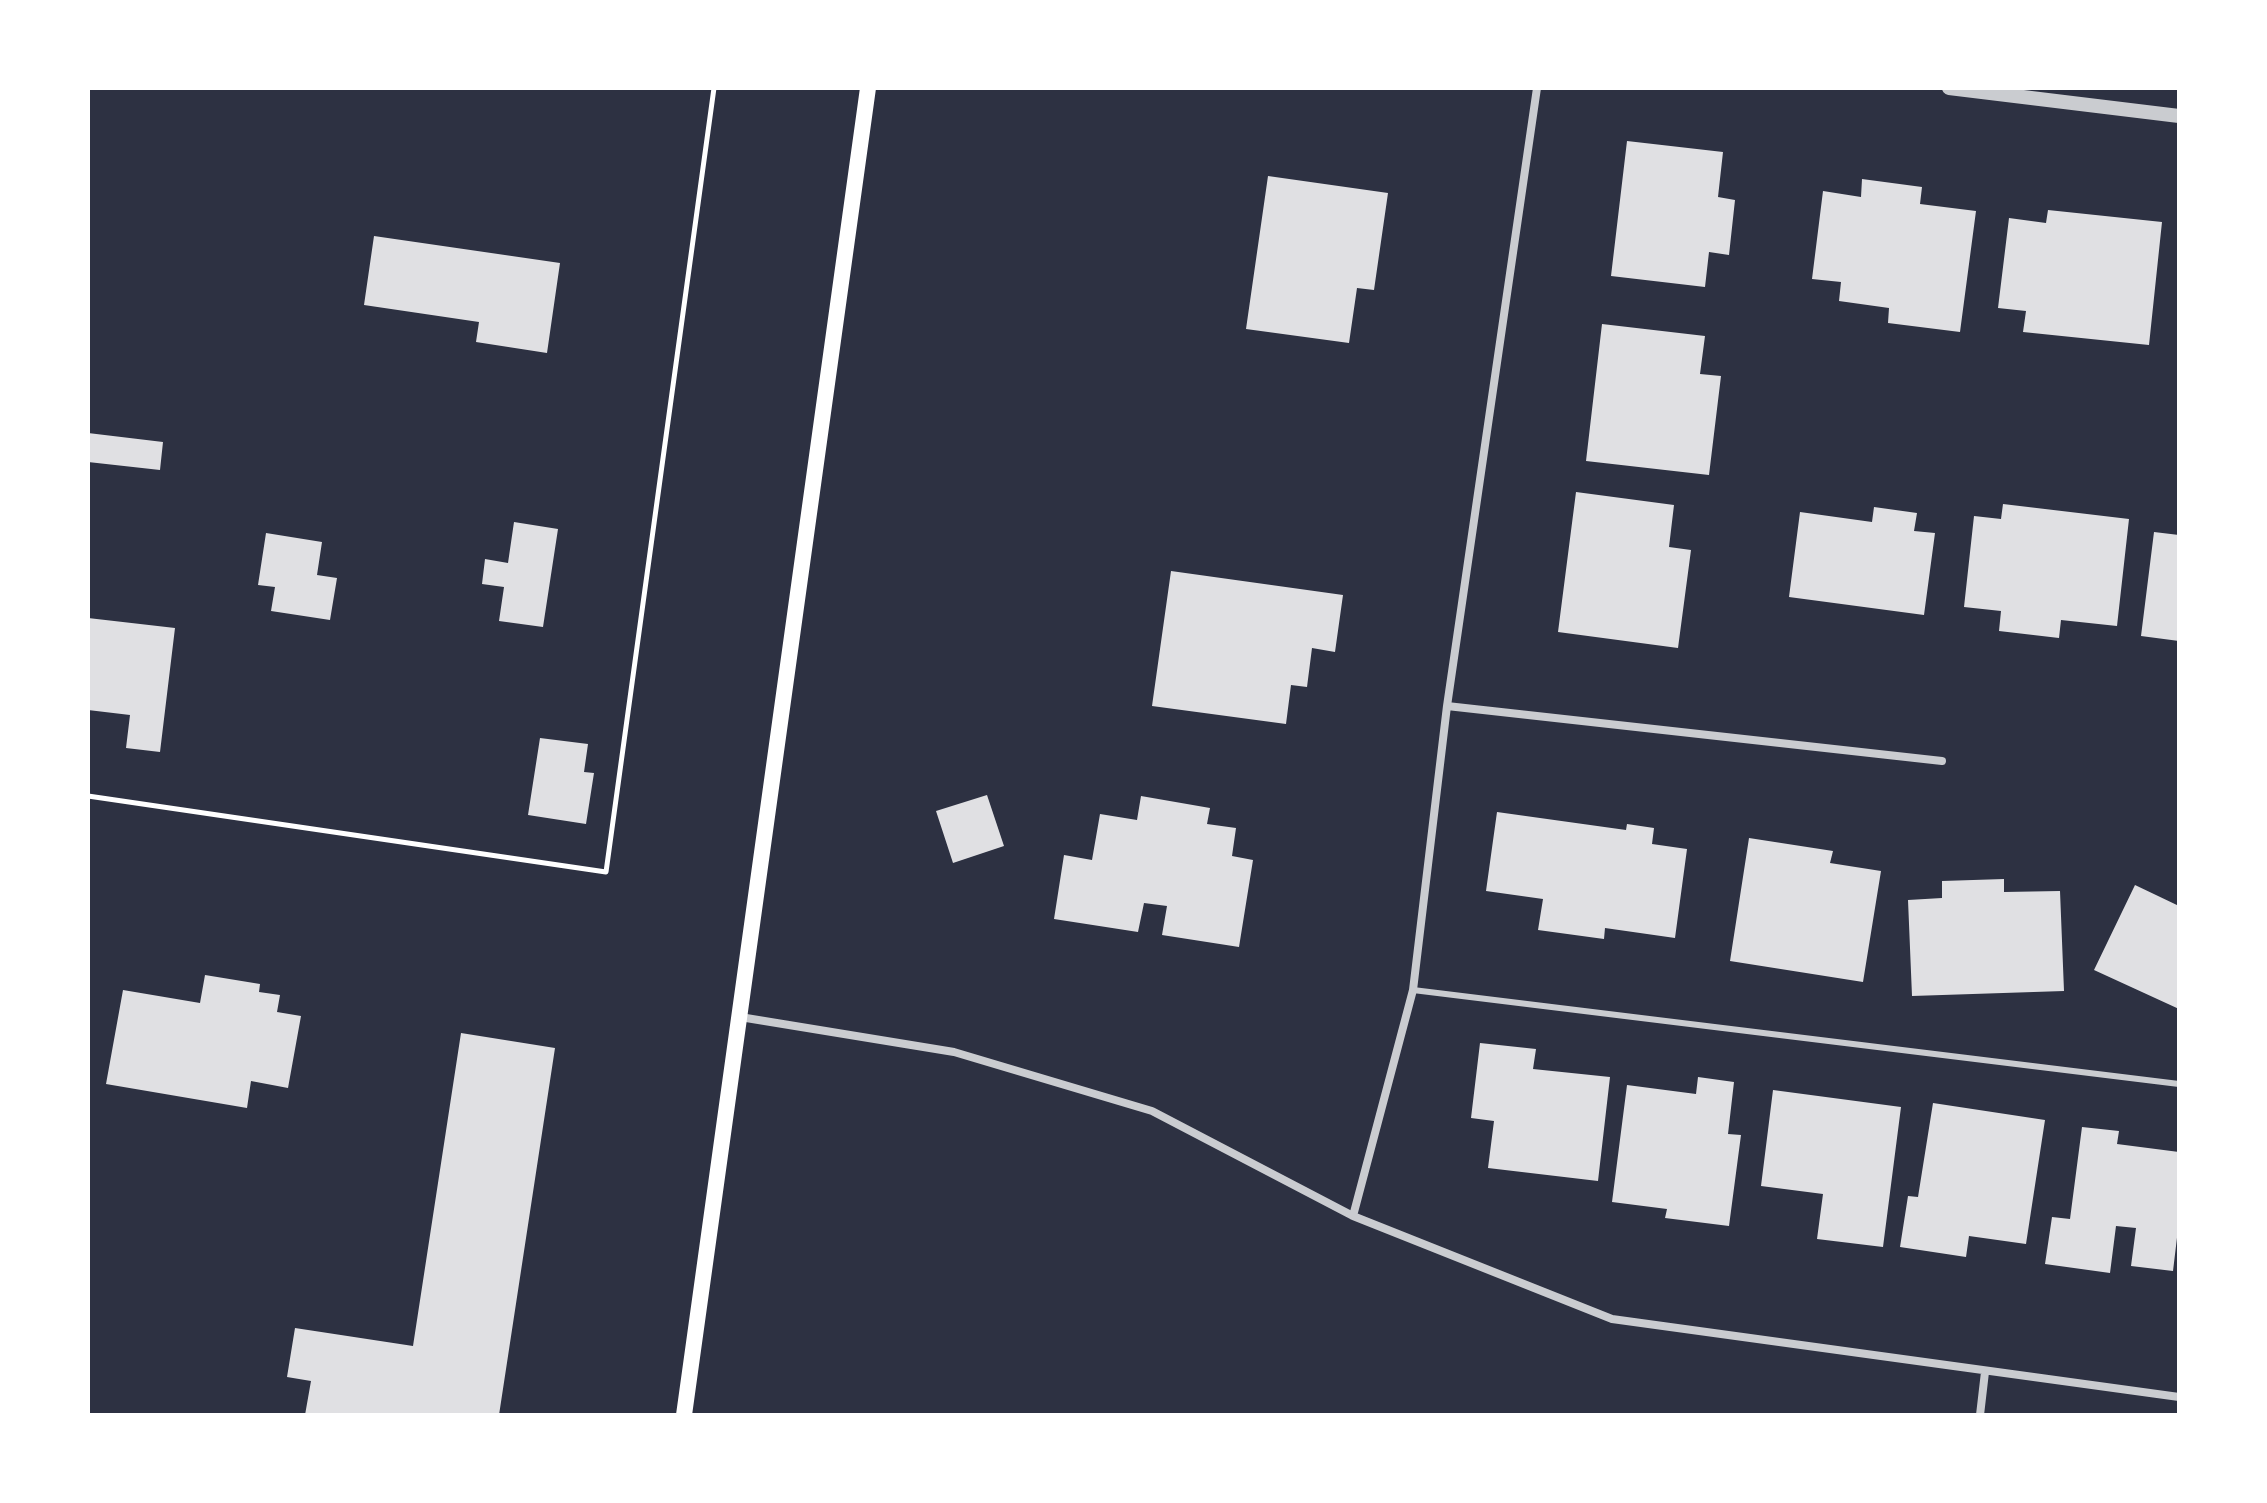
<!DOCTYPE html>
<html>
<head>
<meta charset="utf-8">
<style>
  body { margin:0 }
  #map { position:relative; width:2267px; height:1503px; overflow:hidden; background:#2d3142; font-family:Signika,sans-serif }
  canvas { display:block }
  .frame { position:absolute; inset:0; border:90px solid #fff; pointer-events:none }
</style>
</head>
<body>
<div id="map">
<canvas width="2267" height="1503"></canvas>
<div class="frame"></div>
</div>
<script>
const g = document.querySelector('canvas').getContext('2d');
g.lineJoin = 'round';
function paint(path, color) { g.fillStyle = color; g.fill(path, 'evenodd'); }
const toPath = rows => new Path2D(rows.map(r => 'M' + r).join(''));
function strokePath(path, color, width, dash) { g.strokeStyle = color; g.lineWidth = width; g.lineCap = dash ? 'butt' : 'round'; g.setLineDash(dash || []); g.stroke(path); }
paint(toPath([
  [1627,141,1723,152,1718,197,1735,200,1729,255,1709,252,1705,287,1611,276],
  [1268,176,1388,193,1374,290,1357,288,1349,343,1246,329],
  [1862,179,1922,187,1920,204,1976,211,1960,332,1888,323,1889,308,1839,301,1841,282,1812,279,1823,191,1861,197],
  [2048,210,2162,222,2149,345,2023,332,2026,311,1998,308,2009,218,2046,223],
  [374,236,560,263,547,353,476,342,479,322,364,305],
  [1602,324,1705,336,1700,374,1721,376,1709,475,1586,461],
  [88,433,163,442,160,470,88,462],
  [1576,492,1674,505,1669,547,1691,550,1678,648,1558,632],
  [2003,504,2129,519,2117,626,2061,620,2059,638,1999,631,2001,611,1964,607,1974,516,2001,519],
  [1874,507,1917,513,1914,531,1935,533,1924,615,1789,597,1800,512,1872,522],
  [514,522,558,529,543,627,499,621,504,587,482,584,485,559,508,563],
  [2154,532,2179,535,2179,641,2141,636],
  [266,533,322,542,317,575,337,578,330,620,271,611,275,587,258,585],
  [1171,571,1343,595,1335,652,1312,648,1307,687,1291,685,1286,724,1152,706],
  [88,618,175,628,160,752,126,748,130,715,88,710],
  [540,738,588,744,584,772,594,773,586,824,528,815],
  [987,795,1004,846,953,863,936,811],
  [1141,796,1210,808,1207,824,1236,828,1232,856,1253,860,1239,947,1162,935,1167,906,1144,903,1138,932,1054,919,1064,855,1092,860,1100,814,1137,820],
  [1497,812,1626,830,1627,824,1654,828,1652,844,1687,849,1675,938,1605,928,1604,939,1538,930,1543,899,1486,891],
  [1749,838,1833,851,1830,863,1881,871,1863,982,1730,961],
  [2004,879,2004,892,2060,891,2064,991,1912,996,1908,900,1942,898,1942,881],
  [2135,885,2179,906,2179,1009,2094,970],
  [205,975,260,984,259,992,280,995,277,1012,301,1016,288,1088,251,1081,247,1108,106,1084,123,990,200,1003],
  [461,1033,555,1048,499,1415,305,1415,311,1381,287,1377,295,1328,413,1346],
  [1480,1043,1536,1049,1533,1069,1610,1077,1598,1181,1488,1168,1494,1121,1471,1118],
  [1698,1077,1734,1082,1728,1134,1741,1135,1729,1226,1665,1218,1667,1209,1612,1202,1627,1085,1696,1094],
  [1773,1090,1901,1107,1883,1247,1817,1239,1823,1194,1761,1186],
  [1933,1103,2045,1120,2026,1244,1969,1236,1966,1257,1900,1247,1908,1196,1918,1197],
  [2082,1127,2119,1131,2117,1144,2179,1152,2179,1221,2173,1271,2131,1266,2136,1228,2116,1226,2110,1273,2045,1264,2052,1217,2070,1219]
]), '#e0e0e3');
strokePath(toPath([
  [88,796,606,872,714,88]
]), '#fff', 5);
strokePath(toPath([
  [1413,990,2179,1084]
]), '#caccd0', 6);
strokePath(toPath([
  [1447,706,1942,761],
  [740,1017,954,1052,1152,1111,1353,1216,1612,1319,2179,1397],
  [1353,1216,1413,990,1447,706,1537,88],
  [1980,1415,1985,1372]
]), '#caccd0', 8);
strokePath(toPath([
  [1949,88,2179,116]
]), '#caccd0', 14);
strokePath(toPath([
  [684,1415,868,88]
]), '#fff', 16);
</script>
</body>
</html>
